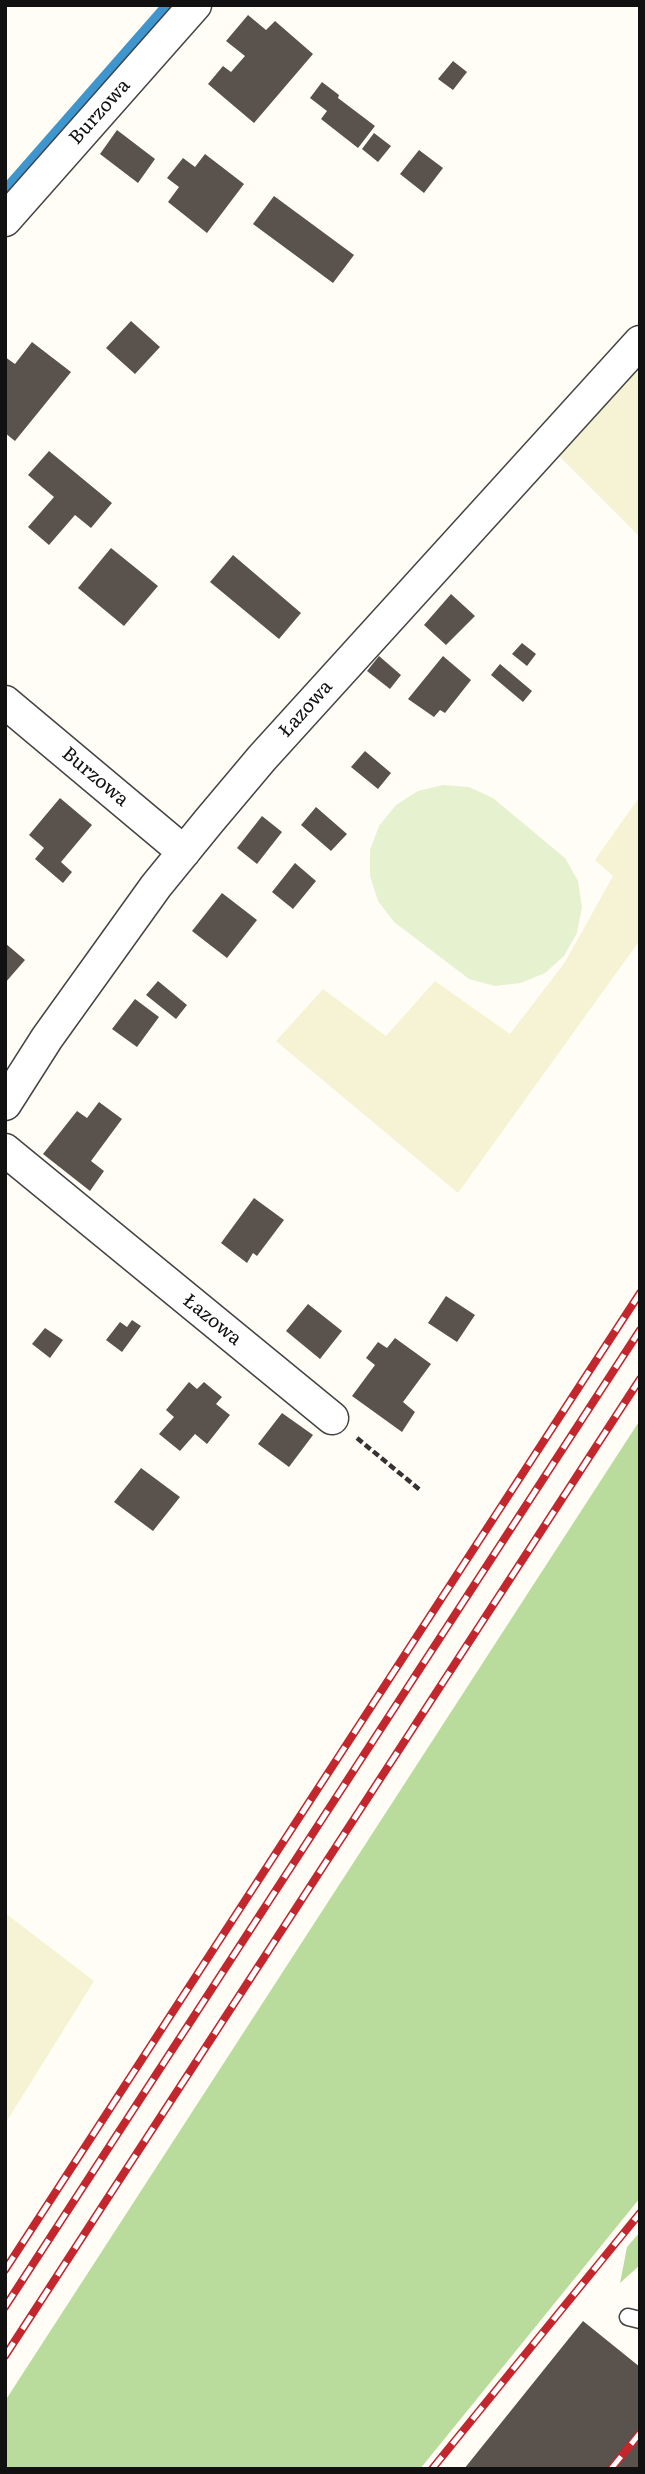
<!DOCTYPE html>
<html>
<head>
<meta charset="utf-8">
<style>
  body { margin:0 }
  #map { position:relative; width:645px; height:2474px; overflow:hidden; background:#fffdf5; font-family:Literata,serif }
  canvas { display:block }
  .frame { position:absolute; inset:0; border:7px solid #111; pointer-events:none }
</style>
</head>
<body>
<div id="map">
<canvas width="645" height="2474"></canvas>
<div class="frame"></div>
</div>
<script>
const g = document.querySelector('canvas').getContext('2d');
g.lineJoin = 'round';
function paint(path, color) { g.fillStyle = color; g.fill(path, 'evenodd'); }
const toPath = rows => new Path2D(rows.map(r => 'M' + r).join(''));
function strokePath(path, color, width, dash) { g.strokeStyle = color; g.lineWidth = width; g.lineCap = dash ? 'butt' : 'round'; g.setLineDash(dash || []); g.stroke(path); }
function label(font, color, halo, rows, align = 'center') {
  g.font = font + ' Literata,serif'; g.lineWidth = 7; g.setLineDash([]); g.textBaseline = 'middle'; g.strokeStyle = halo; g.fillStyle = color; for (const [text, x, y, turn = 0] of rows) {
    g.save(); g.translate(x, y); g.rotate((+turn || 0) * Math.PI / 180); g.textAlign = isNaN(turn) ? turn : align; if (halo) g.strokeText(text, 0, 0); g.fillText(text, 0, 0); g.restore();
  }
}
paint(toPath([
  [640,368,640,537,557,454],
  [640,796,640,940,458,1193,276,1041,323,989,386,1036,435,981,510,1034,565,962,613,876,595,860],
  [5,1913,94,1981,5,2124]
]), '#f6f3d4');
paint(toPath([
  [640,1420,640,2198,420,2469,5,2469,5,2401],
  [640,2232,640,2265,620,2283,627,2247]
]), '#b9dc9c');
paint(toPath([
  [443,785,469,787,493,798,565,858,578,881,582,907,577,933,564,956,545,973,521,983,495,986,469,979,394,922,378,901,370,876,370,850,379,826,396,805,418,791]
]), '#e6f2cf');
strokePath(toPath([
  [5,190,167,5]
]), '#3f96cf', 10);
paint(toPath([
  [248,15,266,30,275,21,313,54,254,123,208,84,223,66,231,72,245,56,226,41],
  [453,61,467,72,453,90,438,79],
  [322,82,339,95,338,98,375,126,358,148,321,119,327,111,310,98],
  [117,130,155,159,138,183,100,154],
  [374,133,391,146,378,162,362,149],
  [419,150,443,168,424,193,400,174],
  [205,154,244,184,207,233,168,202,179,187,167,178,183,158,195,167],
  [274,196,354,255,333,283,253,224],
  [131,321,160,347,135,374,106,348],
  [32,342,71,372,15,441,5,433,5,357,15,364],
  [49,451,112,503,91,528,75,515,49,545,28,527,54,497,28,475],
  [111,548,158,586,124,626,78,588],
  [233,555,301,613,279,639,210,582],
  [451,594,475,616,446,645,424,625],
  [522,643,536,654,527,666,512,654],
  [379,656,401,675,390,689,367,671],
  [443,656,471,680,445,713,440,710,434,717,408,699],
  [500,664,532,691,523,702,491,675],
  [365,751,391,773,378,789,351,767],
  [60,798,92,825,61,862,72,872,63,883,35,859,44,848,29,835],
  [316,807,347,834,331,851,301,825],
  [262,816,282,832,257,864,237,848],
  [295,863,316,881,293,909,272,892],
  [222,893,257,920,227,958,192,931],
  [5,943,25,960,5,983],
  [158,981,187,1005,176,1019,146,995],
  [135,999,159,1017,137,1047,112,1029],
  [99,1102,122,1119,91,1161,104,1171,90,1191,43,1154,77,1111,87,1118],
  [254,1198,284,1220,257,1256,253,1253,247,1263,221,1243],
  [446,1296,475,1315,457,1342,428,1323],
  [308,1304,342,1331,320,1359,286,1331],
  [132,1320,141,1326,122,1352,106,1340,120,1322,127,1327],
  [45,1328,63,1340,50,1358,32,1344],
  [395,1338,431,1364,403,1402,415,1412,402,1432,352,1396,375,1365,366,1358,378,1342,387,1348],
  [189,1382,197,1389,204,1382,222,1397,216,1404,230,1415,207,1444,195,1434,180,1451,159,1434,174,1417,166,1410],
  [282,1413,313,1435,289,1467,258,1444],
  [141,1468,180,1497,153,1531,114,1502],
  [583,2321,640,2367,640,2469,464,2469]
]), '#5a524d');
const service = toPath([
  [628,2317,640,2320]
]);
const minor = toPath([
  [5,220,195,5],
  [5,702,184,852],
  [5,1104,47,1038,156,886,209,821,262,758,640,342],
  [5,1150,332,1418]
]);
strokePath(service, '#444', 19);
strokePath(minor, '#444', 35);
strokePath(toPath([
  [357,1438,420,1490]
]), '#333', 4.5, [7, 3.5]);
strokePath(service, '#fff', 16);
strokePath(minor, '#fff', 32);
const rail = toPath([
  [5,2270,640,1293],
  [5,2307,640,1330],
  [5,2356,640,1379],
  [432,2469,640,2213],
  [611,2469,640,2433]
]);
strokePath(rail, '#c4262e', 8);
strokePath(rail, '#fff', 5, [16]);
label('19px', '#111', '#fff', [
  ["Burzowa",100,112,-48],
  ["Łazowa",306,709,-48],
  ["Burzowa",95,777,40],
  ["Łazowa",212,1320,39]
]);
</script>
</body>
</html>
